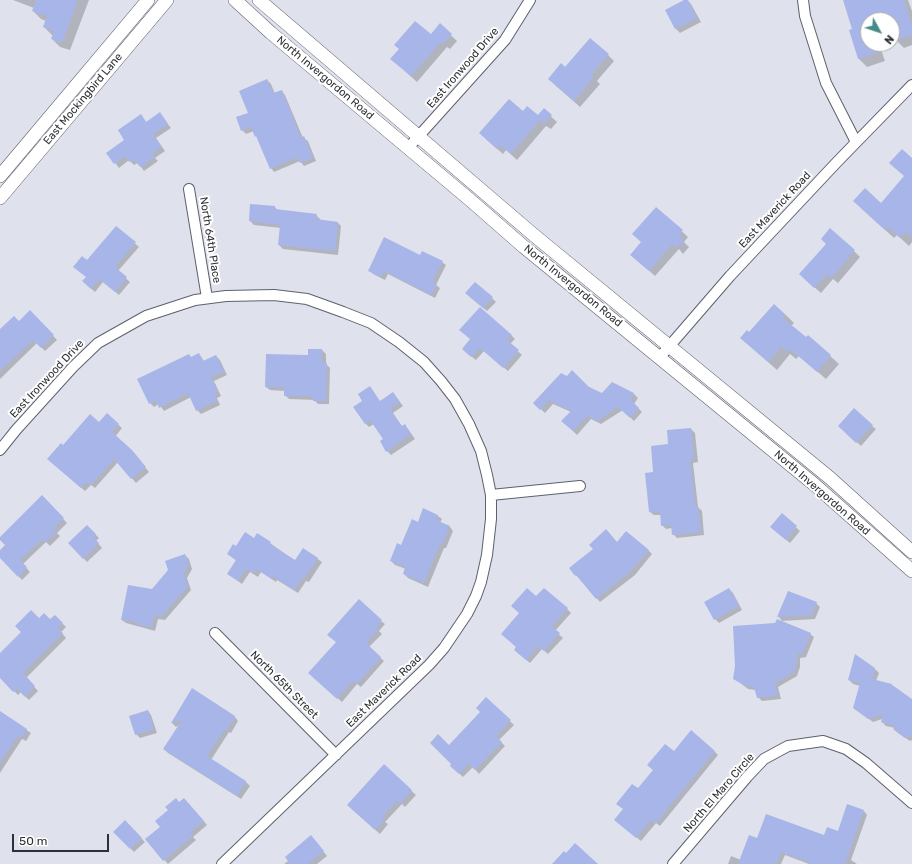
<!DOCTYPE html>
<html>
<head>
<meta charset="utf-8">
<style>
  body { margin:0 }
  #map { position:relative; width:912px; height:864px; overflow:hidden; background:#dfe2ed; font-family:Rubik,sans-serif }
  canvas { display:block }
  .north { position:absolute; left:860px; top:12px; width:40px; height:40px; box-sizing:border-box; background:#fff; border:1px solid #acacae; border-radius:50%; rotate:130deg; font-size:11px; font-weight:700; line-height:16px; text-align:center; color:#2f3035 }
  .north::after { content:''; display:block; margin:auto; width:14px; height:18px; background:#448c88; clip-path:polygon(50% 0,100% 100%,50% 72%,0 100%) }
  .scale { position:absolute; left:12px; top:834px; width:97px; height:18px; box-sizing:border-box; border:2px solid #2f3035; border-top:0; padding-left:5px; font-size:12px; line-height:14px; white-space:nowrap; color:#2f3035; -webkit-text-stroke:3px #fff; paint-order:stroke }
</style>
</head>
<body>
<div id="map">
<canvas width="912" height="864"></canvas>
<div class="north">N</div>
<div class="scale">50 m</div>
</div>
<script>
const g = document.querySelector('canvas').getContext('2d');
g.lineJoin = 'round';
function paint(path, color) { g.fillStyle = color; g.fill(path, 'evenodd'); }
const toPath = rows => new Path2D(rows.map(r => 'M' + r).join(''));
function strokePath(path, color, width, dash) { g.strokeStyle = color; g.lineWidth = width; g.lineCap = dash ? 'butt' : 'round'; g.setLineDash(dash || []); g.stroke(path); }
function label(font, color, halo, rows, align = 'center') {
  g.font = font + ' Rubik,sans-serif'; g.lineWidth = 4; g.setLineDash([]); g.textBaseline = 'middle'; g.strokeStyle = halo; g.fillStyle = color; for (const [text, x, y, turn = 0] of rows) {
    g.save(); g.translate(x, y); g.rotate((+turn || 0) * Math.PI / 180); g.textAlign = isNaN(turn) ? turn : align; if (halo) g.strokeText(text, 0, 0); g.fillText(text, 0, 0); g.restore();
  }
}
paint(toPath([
  [13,0,89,0,70,50,60,47,52,39,53,36,44,27,46,21,41,19,33,11,34,8],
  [687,0,691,4,701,22,680,33,676,29,667,10],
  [844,0,908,0,912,11,912,45,904,48,896,40,892,27,892,20,868,20,868,44,879,44,885,61,867,67,859,59,850,30,853,29],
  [440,25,457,41,450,49,447,47,417,82,398,65,431,35],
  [608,55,614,61,597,81,600,84,580,107,555,85,565,68],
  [267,80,271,84,275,94,281,91,285,95,303,138,308,141,316,161,304,166,300,161,274,172,271,168,258,139,254,131,246,134,242,130,249,113],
  [544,110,557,122,551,129,546,126,517,160,506,150,503,154,486,139,523,113,538,116],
  [160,114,171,128,156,138,165,151,155,158,158,161,144,171,138,163,134,165,129,160,119,168,108,153,126,140,141,115,147,123],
  [912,159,912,242,909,246,897,235,894,238,862,209,881,204,905,177],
  [275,207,278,211,316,215,320,219,320,221,337,222,341,226,338,255,283,249,279,245,281,228,254,225,250,221],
  [656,208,688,237,684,242,689,247,683,254,679,249,655,276,638,261,642,242],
  [116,227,139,247,118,271,130,282,119,295,103,282,95,292,87,285,87,262],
  [854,251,860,257,838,283,833,279,821,293,806,280],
  [421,256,442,262,446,265,436,285,440,288,435,298,388,274,385,280,373,274,369,270],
  [470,297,492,298,496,302,487,311],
  [30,311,57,340,45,351,37,343,0,379,0,330,19,322],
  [786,315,794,323,791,326,806,339,808,336,839,364,826,379,799,356,796,359,790,354,777,370,741,338],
  [511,335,515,339,510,344,522,355,508,371,484,351,476,360,467,353],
  [322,350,326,354,326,364,330,368,329,404,318,404,314,400,289,399,285,395,285,391,270,390,266,387,309,356],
  [199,354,204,361,216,356,220,360,227,375,214,381,221,396,217,398,220,405,201,414,197,410,191,397,164,411,159,404,154,407,150,403],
  [612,384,634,394,638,398,634,404,642,412,634,421,623,410,601,424,591,419,577,435,563,421,571,412,553,404,545,413,534,403,589,387,602,394],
  [393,393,403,406,393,413,402,427,408,429,415,439,391,455,387,451,384,439,374,424,369,427,365,423,380,402],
  [107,415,122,428,115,437,135,455,149,472,136,483,118,462,95,488,91,485,85,491,52,462,63,446,99,424],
  [872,426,876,429,861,446,843,430],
  [691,429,695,433,698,462,693,463,698,507,702,511,704,535,677,538,673,534,672,528,666,529,662,525,661,515,654,515,650,512,654,473,669,445],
  [42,497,67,523,57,533,60,536,50,546,46,542,23,564,30,572,22,580,0,556,0,551,6,545,0,538],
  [782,515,800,531,790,543,775,531],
  [438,516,442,519,440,523,450,527,453,531,446,548,444,548,428,587,408,578,404,574,406,569,395,565,391,561,418,523],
  [87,526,99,538,96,541,102,548,87,562,69,543],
  [254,539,270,543,295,561,303,549,322,562,309,582,306,581,298,593,277,580,276,582,261,572,258,577,250,572,242,584,228,574,237,561,228,554,236,548],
  [617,543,648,550,652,554,635,575,600,602,570,568],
  [185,555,189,559,192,569,187,578,191,590,165,620,158,619,155,631,126,623,122,620],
  [729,589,733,593,742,610,719,623,715,619],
  [788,592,816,603,820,607,815,619,782,621,779,617],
  [536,598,567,609,571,613,555,631,563,638,548,654,542,649,530,663,519,654,517,647,520,613],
  [55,616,66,627,61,632,66,638,26,678,38,691,29,700,21,692,18,695,0,677,0,655,39,619,50,621],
  [381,621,385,624,379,631,382,634,369,647,384,661,361,687,357,684,342,702,313,677,337,642],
  [810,634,814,637,806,657,800,658,800,667,797,676,778,687,781,699,762,701,758,697,756,690,748,689,734,678],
  [875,669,879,673,876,681,892,685,912,700,912,740,910,741,898,733,894,729,895,728,886,726,882,722,882,719,873,722,854,708,860,686,853,684,849,680],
  [192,690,235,717,238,721,231,733,229,732,211,760,246,782,250,786,241,799,168,753,164,749,179,725,176,727,172,723],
  [486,699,514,725,499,740,505,746,479,774,473,767,463,777,451,766,453,764,449,746,481,712],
  [148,711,151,715,157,733,140,738,136,734],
  [0,712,31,733,26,741,22,739,0,773],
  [714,751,718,755,660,826,656,823,641,841,619,823,638,790,654,770,674,752],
  [384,766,416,795,405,807,402,804,385,822,388,824,380,834,352,809],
  [179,803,188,803,207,825,193,837,196,840,168,864,146,840,161,827],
  [864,811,867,815,851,860,857,864,809,864,785,855,781,864,728,864,731,856,741,860,757,840,825,836,838,832],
  [125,822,145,842,134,852,115,832],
  [315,841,327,856,317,864,284,864]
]), '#0003');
paint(toPath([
  [36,0,78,0,62,43,51,39,54,31,43,27,47,16,32,11],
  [684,0,688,0,697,18,675,29,665,10],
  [843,0,904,0,912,26,912,35,895,40,892,30,892,20,889,20,887,16,876,20,868,20,868,44,875,44,877,53,858,59,849,30,852,29],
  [415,21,431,34,440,23,452,34,443,44,441,42,411,76,390,59,399,49,394,45],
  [590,38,609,54,591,75,594,77,574,101,548,79,561,63,565,67],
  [267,79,273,93,282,90,301,138,304,136,313,158,300,163,297,157,270,169,256,136,255,137,251,127,241,131,236,117,248,113,239,91],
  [509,99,523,111,527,106,538,115,544,108,552,115,544,124,540,120,511,154,500,145,497,149,479,133],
  [160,112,168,124,153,134,162,147,152,153,155,157,140,167,134,159,129,162,125,156,114,164,106,153,124,140,118,130,141,114,146,122],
  [902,149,912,158,912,238,906,232,900,238,888,227,885,230,853,201,865,188,881,203,904,176,889,163],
  [250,204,275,206,275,209,317,214,316,219,338,222,335,251,278,245,280,225,249,221],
  [656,207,683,230,679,235,684,240,677,248,672,244,649,271,630,255,641,242,632,234],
  [116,226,136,242,115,267,127,277,115,292,99,279,91,289,82,281,86,277,73,267,82,256,87,260],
  [830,228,855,250,849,256,850,257,831,278,827,274,814,288,799,274,826,244,821,239],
  [384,237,420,255,422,251,443,261,432,281,437,284,431,295,384,271,381,277,368,271],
  [475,282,493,297,483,308,465,293],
  [774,304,786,315,783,318,806,337,808,335,831,355,817,372,790,349,787,352,781,347,768,362,740,338,747,330,749,332],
  [480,307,512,335,507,340,519,350,503,368,480,348,471,357,462,349,470,339,459,330],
  [30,310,54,335,41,348,33,340,0,371,0,329,14,316,19,321],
  [308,349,322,349,322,363,327,363,326,401,313,401,313,396,284,396,284,387,265,387,266,354,308,355],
  [199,353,203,361,216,355,224,371,211,377,218,392,214,394,217,401,196,411,188,393,159,408,156,400,149,404,137,379,189,354,191,357],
  [572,370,589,387,602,393,612,382,634,393,631,400,639,408,630,418,618,407,597,421,587,416,573,431,561,421,571,411,549,400,540,410,533,403,561,373,567,376],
  [370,386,380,401,393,392,400,402,390,409,402,426,405,424,411,434,386,452,380,441,383,439,370,420,365,424,353,407,362,401,358,394],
  [854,408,873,425,856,443,838,426],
  [107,413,119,424,112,432,132,450,146,467,131,479,114,459,91,485,86,482,81,488,47,459,61,443,63,445,90,414,99,422],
  [691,428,694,459,690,459,695,506,698,506,701,532,672,535,671,525,661,526,660,511,649,512,645,473,653,472,651,446,668,444,667,430],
  [42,495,64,518,54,528,57,531,45,543,42,539,20,560,27,567,18,577,0,558,0,550,5,545,0,540,0,537],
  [423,508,438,515,436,520,450,526,442,545,440,544,424,583,403,574,405,567,390,561,397,543,401,545,412,519,418,522],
  [782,513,797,526,786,540,770,527],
  [87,525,96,534,93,537,99,543,83,559,68,543],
  [606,529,617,542,626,531,649,550,631,571,596,599,576,575,575,576,569,568,593,549,589,545],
  [245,532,254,538,257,533,271,542,270,544,295,560,303,548,318,558,304,579,302,578,294,590,273,576,272,579,256,569,254,573,246,569,238,581,227,574,236,560,227,554,233,544,236,546],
  [185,554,189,564,184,574,188,586,161,617,154,615,152,627,139,625,139,623,121,620,128,585,152,589,168,570,165,561],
  [527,588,536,596,544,588,568,608,552,627,560,633,544,651,538,646,526,660,514,650,516,647,501,634,519,613,511,606],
  [729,588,739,606,714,620,704,602],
  [788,591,817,602,812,615,777,617],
  [359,599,382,620,376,627,379,629,366,643,381,657,357,684,353,681,337,699,308,673,336,642,327,635],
  [31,610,39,618,44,613,50,619,55,615,63,623,58,628,63,633,23,673,35,686,25,697,17,689,13,692,0,678,0,653,21,632,15,626],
  [777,619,811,633,802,654,797,654,797,663,794,672,775,683,778,695,757,698,754,687,744,685,733,679,735,666,733,626,775,623],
  [855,654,875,668,872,679,892,684,892,685,912,699,912,736,905,738,893,729,896,726,881,722,883,714,868,719,853,708,860,683,848,680],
  [192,688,235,716,227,730,225,729,207,756,246,781,237,796,163,749,182,720,171,723],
  [486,697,511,720,496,736,502,742,475,770,468,764,459,774,450,766,451,764,430,743,438,734,449,745,480,712,476,708],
  [148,710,154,729,135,735,129,716],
  [0,711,27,729,21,738,18,736,0,763],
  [691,730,715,751,656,823,651,820,636,838,614,820,623,809,616,804,632,784,638,788,653,770,647,765,665,744,674,751],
  [384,764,412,790,400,804,397,801,382,817,385,820,375,830,347,805],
  [176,798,179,802,184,798,204,821,190,832,193,836,163,861,145,839,160,827,155,821,168,810,165,807],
  [847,804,864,810,845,864,808,864,809,862,781,852,776,864,738,864,749,835,757,838,766,814,824,835,827,827,838,831],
  [125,820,142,838,130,849,113,832],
  [311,835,324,851,308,864,290,864,285,857],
  [575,843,598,864,552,864,564,851,566,853]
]), '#a7b5e8');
const minor = toPath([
  [803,0,805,16,826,83,856,142],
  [408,148,505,40,530,0],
  [189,189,207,298],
  [660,357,730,276,837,162,912,85],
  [0,450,16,430,73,367,98,343,146,316,195,300,226,296,274,295,307,299,343,312,371,323,399,342,424,362,441,381,455,399,469,424,481,451,487,475,491,495,491,519,487,555,481,582,476,596,467,614,444,648,429,665,222,864],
  [491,495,580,486],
  [215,633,336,755],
  [673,864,747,777,764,759,788,746,823,741,846,749,866,763,912,803]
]);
const tertiary = toPath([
  [235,0,271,33,469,199,524,247,815,485,912,571],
  [259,0,535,236,830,478,912,552],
  [0,176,148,0],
  [0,198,167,0]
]);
strokePath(minor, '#5e616b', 12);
strokePath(tertiary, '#5e616b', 14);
strokePath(minor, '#fff', 10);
strokePath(tertiary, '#fff', 13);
label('11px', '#2f3035', '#fff', [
  ["East Ironwood Drive",463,68,-49],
  ["North Invergordon Road",325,78,40],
  ["East Mockingbird Lane",83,99,-50],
  ["East Maverick Road",775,210,-47],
  ["North 64th Place",210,240,81],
  ["North Invergordon Road",573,286,39],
  ["East Ironwood Drive",47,379,-47],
  ["North Invergordon Road",822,493,41],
  ["North 65th Street",284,685,45],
  ["East Maverick Road",384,691,-44],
  ["North El Maro Circle",719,793,-49]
]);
</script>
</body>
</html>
